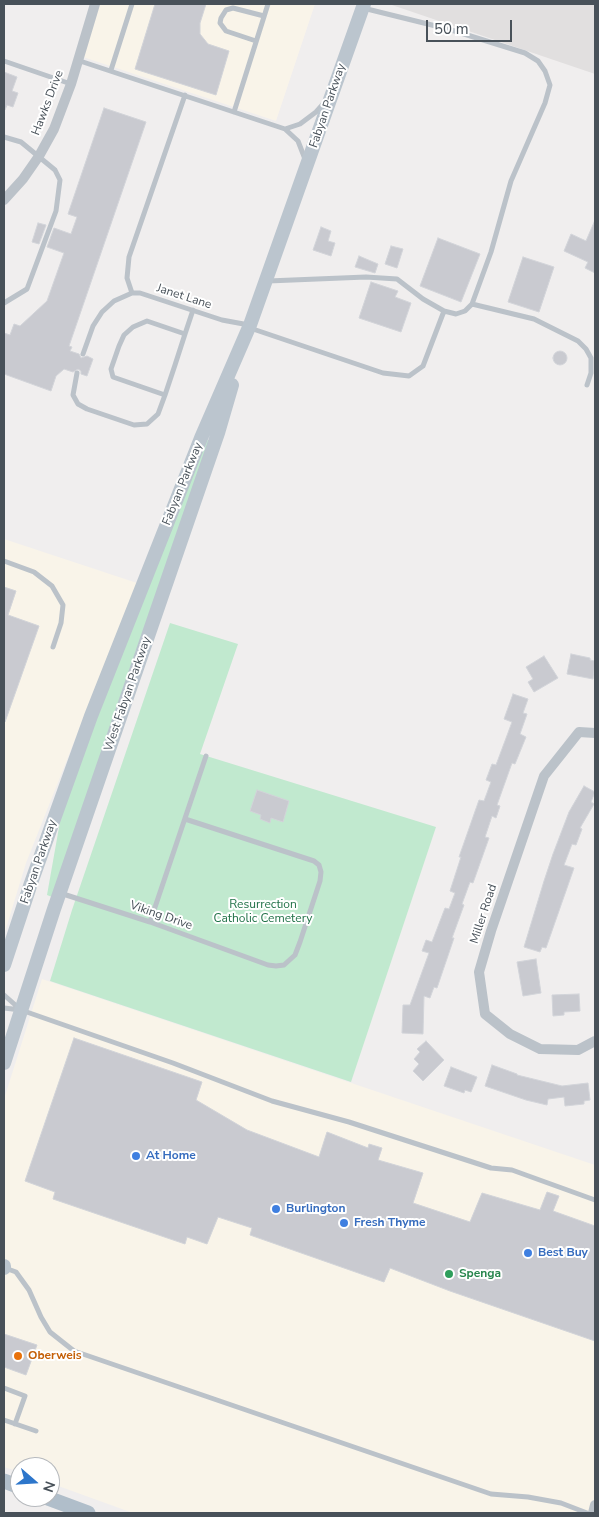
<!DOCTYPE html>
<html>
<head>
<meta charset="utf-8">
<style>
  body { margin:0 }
  #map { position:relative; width:599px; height:1517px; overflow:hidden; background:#f0eeee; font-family:"Nunito Sans",sans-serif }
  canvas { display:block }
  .frame { position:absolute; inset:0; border:5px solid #485159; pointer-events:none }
  .north { position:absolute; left:10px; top:1457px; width:50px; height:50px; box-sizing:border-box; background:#fff; border:1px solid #b6b9bd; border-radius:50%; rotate:109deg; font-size:14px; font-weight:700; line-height:20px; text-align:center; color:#485159 }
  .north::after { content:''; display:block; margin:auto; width:18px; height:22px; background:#2d76cb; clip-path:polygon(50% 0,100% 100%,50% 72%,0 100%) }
  .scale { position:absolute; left:426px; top:20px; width:86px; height:22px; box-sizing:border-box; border:2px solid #485159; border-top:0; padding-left:6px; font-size:15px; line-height:18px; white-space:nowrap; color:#485159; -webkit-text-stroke:4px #fff; paint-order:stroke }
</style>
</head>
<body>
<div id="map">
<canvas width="599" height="1517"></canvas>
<div class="frame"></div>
<div class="north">N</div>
<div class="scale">50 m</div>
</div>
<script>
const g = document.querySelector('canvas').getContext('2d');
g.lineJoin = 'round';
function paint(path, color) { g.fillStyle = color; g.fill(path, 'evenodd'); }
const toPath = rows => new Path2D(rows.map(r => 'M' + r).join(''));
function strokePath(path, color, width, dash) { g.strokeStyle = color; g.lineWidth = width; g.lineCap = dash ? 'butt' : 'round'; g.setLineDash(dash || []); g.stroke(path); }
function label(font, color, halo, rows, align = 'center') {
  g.font = font + ' "Nunito Sans",sans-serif'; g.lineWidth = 4; g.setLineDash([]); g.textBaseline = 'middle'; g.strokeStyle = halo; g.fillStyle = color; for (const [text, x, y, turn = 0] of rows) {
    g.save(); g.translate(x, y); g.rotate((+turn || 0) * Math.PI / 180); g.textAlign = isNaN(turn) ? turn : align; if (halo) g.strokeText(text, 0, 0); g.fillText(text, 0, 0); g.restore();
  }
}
paint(toPath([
  [100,4,315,4,276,121,83,57],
  [4,539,137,583,26,863,4,935],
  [42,979,595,1165,595,1513,133,1513,50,1483,50,1467,20,1467,20,1472,4,1467,4,1099]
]), '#f9f4e9');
paint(toPath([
  [389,4,595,4,595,74]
]), '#e1dfdf');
paint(toPath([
  [207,440,210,441,52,897,47,895,64,799],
  [170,623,238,644,200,754,436,827,351,1082,50,981,72,910]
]), '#c1e9cf');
const building = toPath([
  [155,4,206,4,200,23,200,34,208,44,229,51,216,95,135,69,155,4],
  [4,72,17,77,12,91,18,93,13,107,7,105,5,110,4,110,4,72],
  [104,108,146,122,69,346,72,347,70,351,79,354,81,358,87,356,93,359,87,376,81,374,81,371,78,369,73,372,64,369,56,376,51,391,4,374,4,333,10,335,14,324,20,326,47,301,64,253,47,247,54,228,71,234,77,217,68,214,104,108],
  [595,220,595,273,585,268,588,262,564,251,571,234,586,241,595,220],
  [38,223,46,225,39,244,32,242,38,223],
  [321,227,331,231,328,241,335,243,331,256,313,250,321,227],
  [438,238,480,254,461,302,420,286,438,238],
  [391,246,403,249,397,268,385,264,391,246],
  [359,256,378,264,375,273,355,267,359,256],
  [523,257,554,267,539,312,508,302,523,257],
  [371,282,398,291,395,297,411,303,401,332,359,318,371,282],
  '553 358a7 7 0 1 1 14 0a7 7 0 1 1-14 0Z',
  [4,587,16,591,8,615,39,626,5,722,4,722,4,587],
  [571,654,590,658,590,660,595,661,593,679,567,674,571,654],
  [544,656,558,678,534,692,528,682,533,679,526,667,544,656],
  [513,694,528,699,523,713,527,714,520,734,526,737,515,764,512,763,497,805,500,806,496,818,492,816,485,837,489,838,473,883,470,882,462,904,464,905,452,938,454,938,437,988,434,987,430,998,424,996,423,1034,402,1033,403,1005,410,1005,429,953,422,951,426,940,432,942,445,908,449,909,455,893,450,891,461,857,459,857,479,800,484,801,491,782,486,780,492,764,496,765,512,722,504,719,513,694],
  [584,786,595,792,591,802,594,804,580,828,582,829,576,845,572,844,564,865,574,868,546,948,542,947,540,952,524,947,544,881,553,854,569,812,584,786],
  [257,790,289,801,283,822,271,818,270,823,260,819,261,815,250,811,257,790],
  [536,959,541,993,523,996,517,962,536,959],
  [579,994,580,1011,564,1012,564,1015,553,1016,552,995,579,994],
  [74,1038,202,1082,196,1100,247,1130,319,1157,327,1132,368,1148,369,1144,382,1148,378,1160,423,1173,413,1203,470,1222,482,1193,540,1210,547,1192,559,1196,553,1211,595,1226,595,1341,450,1291,390,1268,384,1282,250,1235,252,1228,218,1217,207,1244,187,1237,185,1244,53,1199,55,1192,25,1181,74,1038],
  [426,1041,444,1060,423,1081,413,1071,419,1064,414,1059,420,1052,417,1049,426,1041],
  [492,1065,517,1074,517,1075,562,1086,588,1083,590,1100,584,1101,584,1104,565,1106,564,1097,548,1099,547,1105,526,1100,485,1086,492,1065],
  [451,1067,477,1077,471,1092,465,1090,464,1093,444,1086,451,1067],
  [4,1334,37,1345,26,1375,4,1367,4,1334]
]);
paint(building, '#c9cad0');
strokePath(building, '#d2d4d9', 1);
strokePath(toPath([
  [256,41,226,31,220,23,221,18,226,10,233,8,264,16],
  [77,60,285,129,298,141,305,159],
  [4,61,71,84],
  [111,70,132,4],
  [234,112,268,4],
  [285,129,300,124,316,112,324,103],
  [4,137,21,142,55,170,60,180,56,211,27,289,4,303],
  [268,281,366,277,397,279,423,299,444,311,456,314,465,311,472,304,491,252,511,181,545,103,550,85,545,71,538,61,525,53,448,29,363,8],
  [132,293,127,278,129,257,185,95],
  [472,304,534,319,578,341,586,349,591,358,591,373,587,385],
  [250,328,383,373,409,376,423,366,444,311],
  [185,334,147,321,133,327,124,335,119,346,111,369,113,377,165,395,175,365,185,334,193,310],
  [83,354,93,326,102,312,114,301,132,293,140,293,222,320,249,325],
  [77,373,73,395,78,404,87,409,134,425,147,424,158,414,165,395],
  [4,561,34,572,52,586,63,605,61,623,53,647],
  [60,893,150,922,268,965,276,966,284,965,295,955,300,942,320,881,321,872,319,865,314,861,185,819],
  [150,922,206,756],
  [4,995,21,1010],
  [4,1008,21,1010,173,1063,272,1101,349,1122,491,1168,512,1170,595,1200],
  [5,1268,16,1272,29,1290,41,1317,50,1332,74,1351,491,1494,528,1497,561,1503,587,1513],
  [4,1388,25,1396,15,1424],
  [4,1420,36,1431]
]), '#bbc2c9', 5);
strokePath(toPath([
  [4,200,23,179,39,156,54,129,71,84,95,4],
  [595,733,579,732,544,776,491,931,479,972,485,1014,510,1034,540,1049,578,1050,595,1041],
  [593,1513,595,1505]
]), '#bbc2c9', 10);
strokePath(toPath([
  [4,965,31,883,91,716,201,438,250,325,364,4],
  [4,1063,54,909,218,433,232,385],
  [4,1266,4,1268]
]), '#bbc5ce', 14);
strokePath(toPath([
  [4,1481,20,1487],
  [45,1497,88,1513]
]), '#b0beca', 15);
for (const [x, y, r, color] of [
  [136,1156,5,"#3f7fe0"],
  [276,1209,5,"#3f7fe0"],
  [344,1223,5,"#3f7fe0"],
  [528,1253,5,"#3f7fe0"],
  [449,1274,5,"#2e9e5b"],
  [18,1356,5,"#e8710a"]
]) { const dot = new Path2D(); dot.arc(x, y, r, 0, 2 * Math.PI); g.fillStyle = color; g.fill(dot); strokePath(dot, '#fff', 2); }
label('12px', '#485159', '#fff', [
  ["Hawks Drive",48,103,-69],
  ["Fabyan Parkway",328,106,-71],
  ["Janet Lane",184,297,18],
  ["Fabyan Parkway",183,484,-68],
  ["West Fabyan Parkway",128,694,-71],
  ["Fabyan Parkway",39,862,-71],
  ["Miller Road",484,914,-72],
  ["Viking Drive",161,916,19]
]);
label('12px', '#217248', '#fff', [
  ["Resurrection",263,905],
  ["Catholic Cemetery",263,919]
]);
label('bold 12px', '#366cbe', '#fff', [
  ["At Home",146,1156],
  ["Burlington",286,1209],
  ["Fresh Thyme",354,1223],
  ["Best Buy",538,1253]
], 'left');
label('bold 12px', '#27864d', '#fff', [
  ["Spenga",459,1274]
], 'left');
label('bold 12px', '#c56008', '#fff', [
  ["Oberweis",28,1356]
], 'left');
</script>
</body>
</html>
